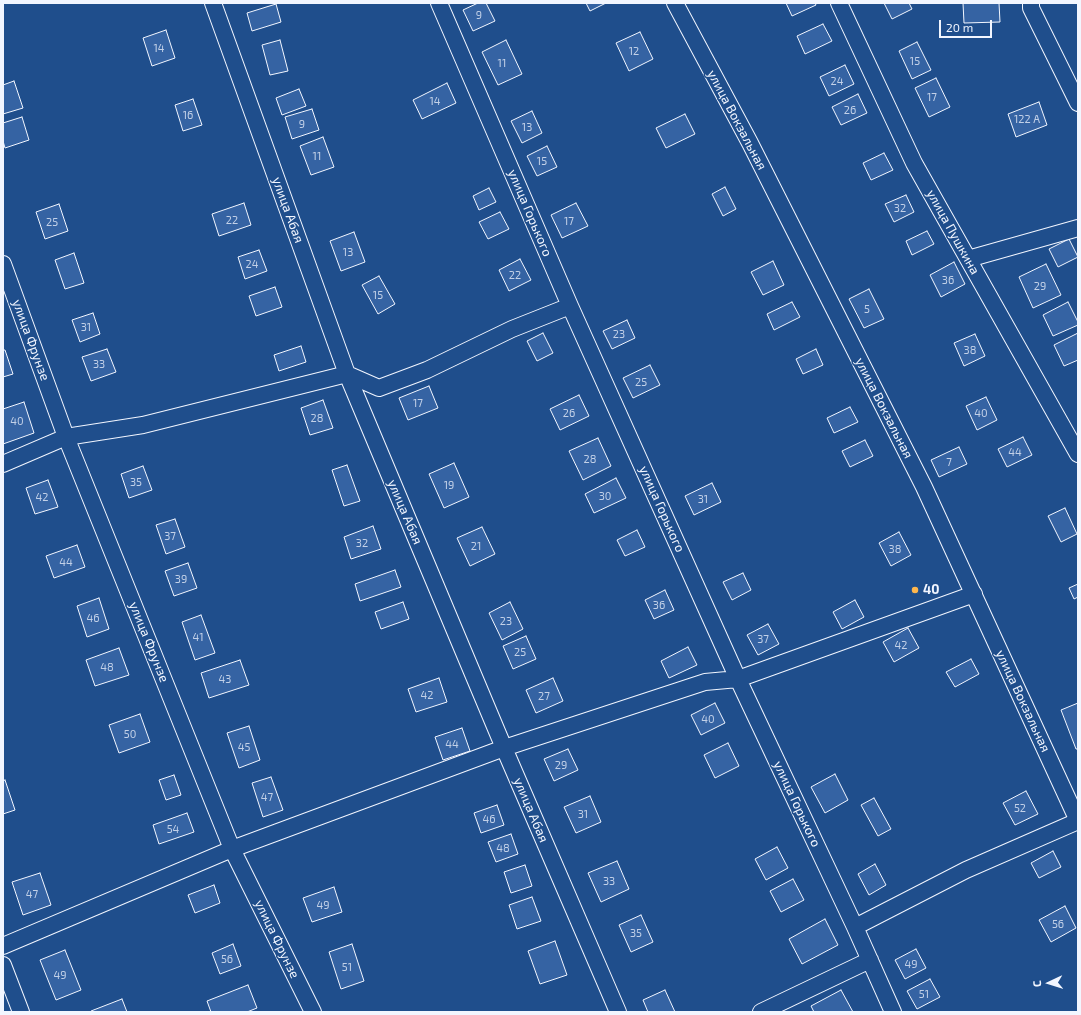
<!DOCTYPE html>
<html>
<head>
<meta charset="utf-8">
<style>
  body { margin:0 }
  #map { position:relative; width:1081px; height:1015px; overflow:hidden; background:#1f4e8c; font-family:"Exo 2",sans-serif }
  canvas { display:block }
  .frame { position:absolute; inset:0; border:4px solid #f2f6ff; pointer-events:none }
  .north { position:absolute; left:1029px; top:963px; width:40px; height:40px; -webkit-text-stroke:3px #1f4e8c; paint-order:stroke; rotate:266deg; font-size:11px; font-weight:700; line-height:16px; text-align:center; color:#f2f6ff }
  .north::after { content:''; display:block; margin:auto; width:14px; height:18px; background:#f2f6ff; clip-path:polygon(50% 0,100% 100%,50% 72%,0 100%) }
  .scale { position:absolute; left:939px; top:20px; width:53px; height:18px; box-sizing:border-box; border:2px solid #f2f6ff; border-top:0; padding-left:5px; font-size:12px; line-height:14px; white-space:nowrap; color:#f2f6ff; -webkit-text-stroke:3px #1f4e8c; paint-order:stroke }
</style>
</head>
<body>
<div id="map">
<canvas width="1081" height="1015"></canvas>
<div class="frame"></div>
<div class="north">С</div>
<div class="scale">20 m</div>
</div>
<script>
const g = document.querySelector('canvas').getContext('2d');
g.lineJoin = 'round';
function paint(path, color) { g.fillStyle = color; g.fill(path, 'evenodd'); }
const toPath = rows => new Path2D(rows.map(r => 'M' + r).join(''));
function strokePath(path, color, width, dash) { g.strokeStyle = color; g.lineWidth = width; g.lineCap = dash ? 'butt' : 'round'; g.setLineDash(dash || []); g.stroke(path); }
function label(font, color, halo, rows, align = 'center') {
  g.font = font + ' "Exo 2",sans-serif'; g.lineWidth = 3; g.setLineDash([]); g.textBaseline = 'middle'; g.strokeStyle = halo; g.fillStyle = color; for (const [text, x, y, turn = 0] of rows) {
    g.save(); g.translate(x, y); g.rotate((+turn || 0) * Math.PI / 180); g.textAlign = isNaN(turn) ? turn : align; if (halo) g.strokeText(text, 0, 0); g.fillText(text, 0, 0); g.restore();
  }
}
const building = toPath([
  [478,3,486,3,495,21,473,31,463,10,478,3],
  [586,3,606,3,590,11,586,3],
  [786,3,815,3,816,5,792,16,786,3],
  [884,3,909,3,912,9,892,19,884,3],
  [963,3,999,3,1000,22,964,23,963,3],
  [276,4,281,22,252,31,247,13,276,4],
  [823,24,832,41,805,54,797,36,823,24],
  [166,30,175,58,152,66,143,38,166,30],
  [640,32,653,59,629,71,616,43,640,32],
  [280,40,288,71,270,75,262,45,280,40],
  [506,40,522,74,498,85,482,52,506,40],
  [917,42,931,70,912,79,899,51,917,42],
  [845,65,854,84,829,96,820,77,845,65],
  [936,78,950,107,929,117,915,88,936,78],
  [14,81,23,108,3,114,3,85,14,81],
  [447,83,456,103,422,119,413,100,447,83],
  [299,89,306,106,282,115,276,98,299,89],
  [858,94,867,113,841,125,832,107,858,94],
  [193,99,202,125,183,131,175,105,193,99],
  [1039,102,1047,125,1016,137,1008,114,1039,102],
  [312,109,319,130,292,139,285,117,312,109],
  [532,111,542,133,522,143,511,121,532,111],
  [685,114,695,134,666,148,656,128,685,114],
  [22,117,29,140,5,148,3,141,3,123,22,117],
  [323,137,334,167,311,175,300,146,323,137],
  [547,146,557,167,537,176,527,156,547,146],
  [884,153,893,170,871,180,863,163,884,153],
  [725,187,736,209,723,216,712,194,725,187],
  [489,188,496,202,479,210,473,196,489,188],
  [906,195,914,212,894,222,885,204,906,195],
  [244,203,251,225,219,236,212,214,244,203],
  [576,203,588,226,562,238,551,215,576,203],
  [59,204,68,231,45,239,36,212,59,204],
  [500,212,509,229,488,239,479,222,500,212],
  [927,231,934,244,912,255,906,241,927,231],
  [354,232,365,262,341,271,330,241,354,232],
  [1069,239,1078,257,1058,267,1049,249,1069,239],
  [259,250,267,271,245,279,238,257,259,250],
  [74,253,84,283,65,289,55,260,74,253],
  [520,259,531,280,509,291,499,270,520,259],
  [773,261,784,285,763,295,751,272,773,261],
  [954,262,965,284,941,297,930,275,954,262],
  [1046,264,1061,295,1033,308,1019,277,1046,264],
  [379,276,395,304,378,314,362,285,379,276],
  [275,287,282,307,256,316,249,296,275,287],
  [869,289,884,319,864,328,849,299,869,289],
  [792,302,800,317,774,330,767,314,792,302],
  [1068,302,1078,322,1078,325,1053,336,1043,315,1068,302],
  [93,313,100,334,80,342,72,320,93,313],
  [627,320,635,338,612,349,603,331,627,320],
  [543,333,553,353,537,361,527,341,543,333],
  [1078,333,1078,360,1064,366,1054,345,1078,333],
  [975,334,985,356,964,366,954,343,975,334],
  [301,346,306,362,279,371,274,355,301,346],
  [107,349,116,372,91,381,82,357,107,349],
  [816,349,823,365,803,374,796,359,816,349],
  [3,350,5,350,13,374,3,377,3,350],
  [650,365,660,385,633,398,623,378,650,365],
  [429,386,438,408,408,420,399,398,429,386],
  [579,395,589,416,560,430,550,409,579,395],
  [986,397,997,420,977,430,966,406,986,397],
  [323,400,333,428,310,435,301,408,323,400],
  [24,402,34,433,3,444,3,409,24,402],
  [850,407,858,422,834,433,827,418,850,407],
  [1023,437,1032,455,1007,467,998,449,1023,437],
  [598,438,611,466,583,480,569,451,598,438],
  [865,440,873,456,850,467,842,451,865,440],
  [959,447,967,464,939,477,931,460,959,447],
  [454,463,469,497,444,508,429,474,454,463],
  [347,465,360,501,344,506,332,470,347,465],
  [143,466,152,490,129,498,121,474,143,466],
  [616,478,626,498,594,513,585,494,616,478],
  [48,480,58,507,35,514,26,488,48,480],
  [712,483,721,502,694,515,685,496,712,483],
  [1065,508,1077,534,1061,542,1048,516,1065,508],
  [175,519,185,547,166,554,156,525,175,519],
  [373,526,381,549,351,559,344,537,373,526],
  [482,527,495,554,470,566,457,538,482,527],
  [637,530,645,547,625,556,617,540,637,530],
  [899,532,911,555,891,566,879,543,899,532],
  [77,545,85,567,54,578,46,556,77,545],
  [188,563,197,588,174,596,165,571,188,563],
  [395,570,401,587,360,601,355,584,395,570],
  [743,573,751,590,732,600,723,582,743,573],
  [1078,584,1078,597,1074,599,1069,588,1078,584],
  [665,590,674,610,654,619,645,600,665,590],
  [99,598,109,629,87,637,77,606,99,598],
  [855,600,864,617,842,629,833,612,855,600],
  [403,602,409,619,381,629,375,612,403,602],
  [510,602,523,629,502,640,489,613,510,602],
  [201,615,215,653,195,660,182,622,201,615],
  [768,624,779,644,758,655,747,635,768,624],
  [908,628,919,648,894,662,883,642,908,628],
  [526,636,536,659,513,669,503,646,526,636],
  [688,647,697,665,669,678,661,661,688,647],
  [119,648,129,675,95,686,86,660,119,648],
  [971,659,979,674,955,687,946,672,971,659],
  [240,660,249,685,209,698,201,673,240,660],
  [439,678,447,702,416,712,408,689,439,678],
  [553,678,563,701,536,713,526,690,553,678],
  [715,703,725,723,701,735,691,715,715,703],
  [1078,703,1078,749,1076,749,1061,710,1078,703],
  [140,714,150,742,119,753,109,725,140,714],
  [249,726,260,760,239,768,227,733,249,726],
  [462,728,470,751,443,760,435,737,462,728],
  [728,743,739,766,715,778,704,755,728,743],
  [568,749,578,770,554,781,544,759,568,749],
  [835,774,848,800,825,813,811,787,835,774],
  [174,775,181,795,166,800,159,780,174,775],
  [271,777,283,810,263,817,252,783,271,777],
  [5,780,15,810,3,814,3,781,5,780],
  [1026,791,1038,814,1015,825,1003,803,1026,791],
  [590,796,601,822,576,833,564,807,590,796],
  [874,798,891,829,878,836,861,805,874,798],
  [497,805,504,825,481,833,474,813,497,805],
  [187,813,194,832,159,844,153,825,187,813],
  [511,834,518,854,496,862,488,842,511,834],
  [777,847,788,868,766,880,755,859,777,847],
  [1053,851,1061,867,1039,878,1031,863,1053,851],
  [617,861,629,889,601,902,588,873,617,861],
  [875,864,886,885,869,895,858,874,875,864],
  [525,865,532,886,511,893,504,872,525,865],
  [40,873,51,905,23,915,12,882,40,873],
  [793,879,804,900,781,912,770,891,793,879],
  [214,885,220,903,195,913,188,895,214,885],
  [334,887,342,912,312,922,303,898,334,887],
  [532,897,541,921,517,929,509,905,532,897],
  [1065,906,1076,928,1051,942,1039,920,1065,906],
  [641,915,653,942,631,952,619,925,641,915],
  [825,919,838,945,802,964,789,939,825,919],
  [555,941,567,975,540,984,528,951,555,941],
  [233,944,241,966,220,974,212,953,233,944],
  [352,944,364,981,341,989,329,952,352,944],
  [916,949,926,968,905,979,895,960,916,949],
  [65,950,81,990,56,1000,40,960,65,950],
  [930,979,940,997,917,1009,907,991,930,979],
  [248,985,257,1008,247,1012,211,1012,207,1001,248,985],
  [665,990,675,1012,648,1012,643,1000,665,990],
  [841,990,853,1012,814,1012,811,1006,841,990],
  [122,999,127,1012,92,1012,91,1011,122,999]
]);
paint(building, '#3563a3');
strokePath(building, '#f2f6ff', 1);
const street = toPath([
  [213,3,347,374,504,748,618,1012],
  [439,3,570,306,738,679,855,927,893,1012],
  [675,3,750,143,924,487,1078,821],
  [839,3,914,163,1078,454],
  [1031,3,1031,8,1078,103],
  [968,259,1078,228],
  [3,264,66,437,232,849,313,1012],
  [3,464,66,437,143,425,347,374,379,388,427,370,512,329,570,306],
  [855,927,966,870,1078,821],
  [3,946,232,849,504,748,705,682,738,679,974,594],
  [3,965,21,1012],
  [761,1012,870,960]
]);
strokePath(street, '#f2f6ff', 18);
strokePath(street, '#1f4e8c', 16);
for (const [x, y, r, color] of [
  [915,590,4,"#ffb74d"]
]) { const dot = new Path2D(); dot.arc(x, y, r, 0, 2 * Math.PI); g.fillStyle = color; g.fill(dot); strokePath(dot, '#1f4e8c', 1.5); }
label('11px', '#c3d1e8', null, [
  ["9",479,15],
  ["14",159,48],
  ["12",634,51],
  ["15",915,61],
  ["11",502,63],
  ["24",837,81],
  ["17",932,97],
  ["14",435,101],
  ["26",850,110],
  ["16",188,115],
  ["122 A",1027,119],
  ["9",302,124],
  ["13",527,127],
  ["11",317,156],
  ["15",542,161],
  ["32",900,208],
  ["22",232,220],
  ["17",569,221],
  ["25",52,222],
  ["13",348,252],
  ["24",252,264],
  ["22",515,275],
  ["36",948,280],
  ["29",1040,286],
  ["15",378,295],
  ["5",867,309],
  ["31",86,327],
  ["23",619,334],
  ["38",970,350],
  ["33",99,364],
  ["25",641,382],
  ["17",418,403],
  ["26",569,413],
  ["40",981,413],
  ["28",317,418],
  ["40",17,421],
  ["44",1015,452],
  ["28",590,459],
  ["7",949,462],
  ["35",136,482],
  ["19",449,485],
  ["30",605,496],
  ["42",42,497],
  ["31",703,499],
  ["37",170,536],
  ["32",362,543],
  ["21",476,546],
  ["38",895,549],
  ["44",66,562],
  ["39",181,579],
  ["36",659,605],
  ["46",93,618],
  ["23",506,621],
  ["41",198,637],
  ["37",763,639],
  ["42",901,645],
  ["25",520,652],
  ["48",107,667],
  ["43",225,679],
  ["42",427,695],
  ["27",544,696],
  ["40",708,719],
  ["50",130,734],
  ["44",452,744],
  ["45",244,747],
  ["29",561,765],
  ["47",267,797],
  ["52",1020,808],
  ["31",583,814],
  ["46",489,819],
  ["54",173,829],
  ["48",503,848],
  ["33",609,881],
  ["47",32,894],
  ["49",323,905],
  ["56",1058,924],
  ["35",636,933],
  ["56",227,959],
  ["49",911,964],
  ["51",347,967],
  ["49",60,975],
  ["51",924,994]
]);
label('13px', '#f2f6ff', '#1f4e8c', [
  ["улица Вокзальная",737,120,62],
  ["улица Абая",288,210,70],
  ["улица Горького",530,213,67],
  ["улица Пушкина",953,232,61],
  ["улица Фрунзе",31,340,70],
  ["улица Вокзальная",884,408,63],
  ["улица Горького",662,509,66],
  ["улица Абая",405,512,67],
  ["улица Фрунзе",149,642,68],
  ["улица Вокзальная",1023,701,65],
  ["улица Горького",797,804,65],
  ["улица Абая",531,810,67],
  ["улица Фрунзе",277,939,64]
]);
label('bold 13px', '#f2f6ff', '#1f4e8c', [
  ["40",923,590]
], 'left');
</script>
</body>
</html>
